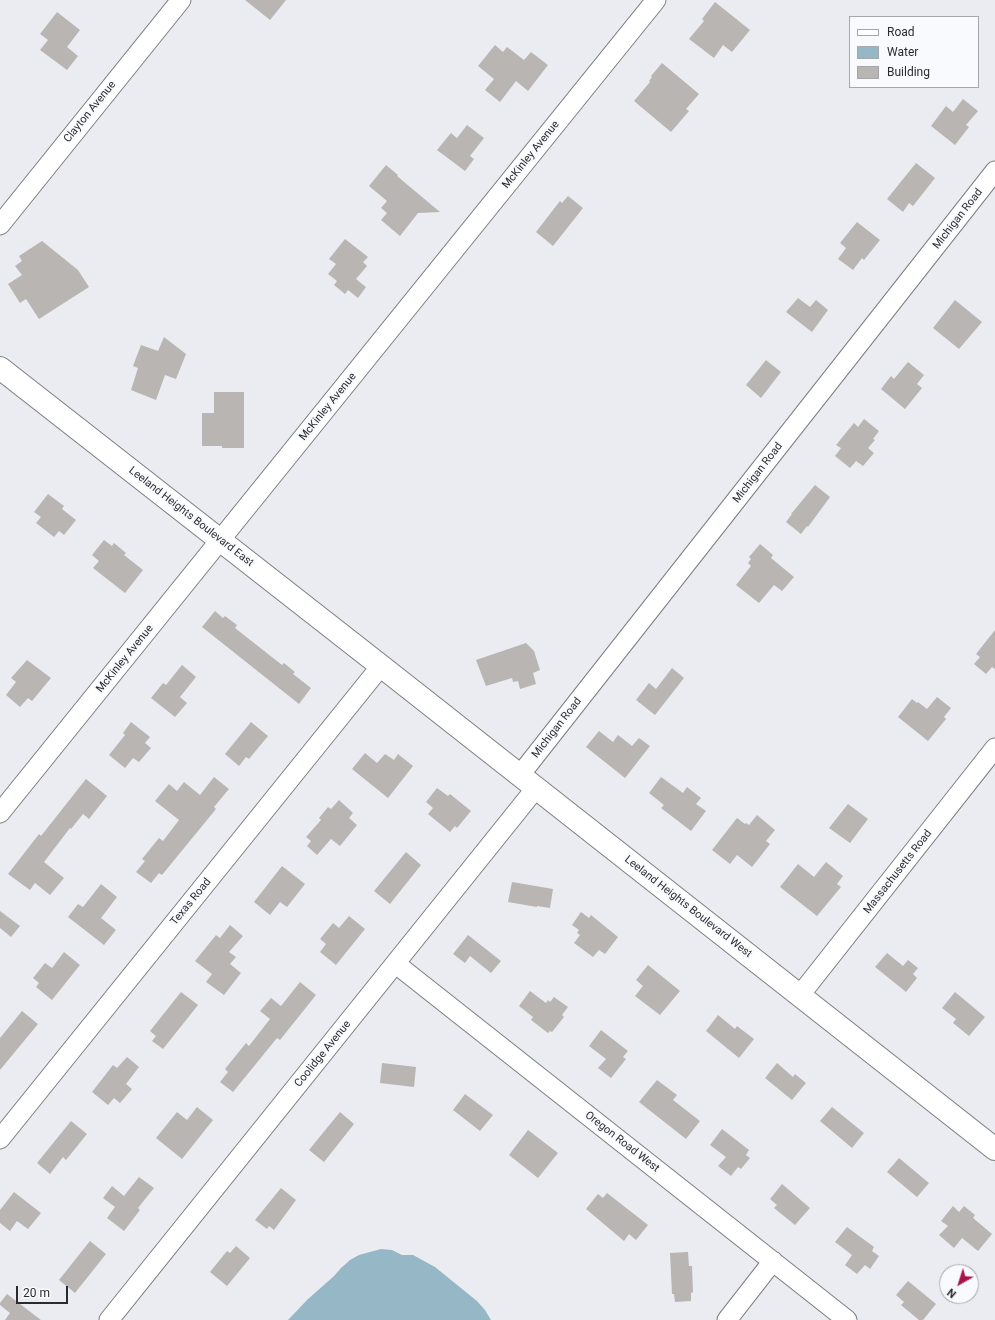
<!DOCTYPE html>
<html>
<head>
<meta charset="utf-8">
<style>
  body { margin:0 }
  #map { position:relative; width:995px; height:1320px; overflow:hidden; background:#eaecf1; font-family:Roboto,sans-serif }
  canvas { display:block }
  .legend { position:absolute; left:849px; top:16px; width:130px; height:72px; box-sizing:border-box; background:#f8fafe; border:1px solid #a6a7aa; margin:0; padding:5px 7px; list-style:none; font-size:12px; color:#2a2b2d }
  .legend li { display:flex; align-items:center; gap:8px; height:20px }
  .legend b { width:20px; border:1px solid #a6a7aa }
  .north { position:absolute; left:939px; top:1264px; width:40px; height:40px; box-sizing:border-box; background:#f8fafe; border:1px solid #a6a7aa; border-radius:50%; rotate:219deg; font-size:11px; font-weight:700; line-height:16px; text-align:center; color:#2a2b2d }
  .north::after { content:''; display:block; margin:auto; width:14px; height:18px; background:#a91448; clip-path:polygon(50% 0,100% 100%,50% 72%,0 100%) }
  .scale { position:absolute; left:16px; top:1286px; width:52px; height:18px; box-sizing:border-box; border:2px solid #2a2b2d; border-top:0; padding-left:5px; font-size:12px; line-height:14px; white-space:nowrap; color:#2a2b2d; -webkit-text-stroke:3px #f8fafe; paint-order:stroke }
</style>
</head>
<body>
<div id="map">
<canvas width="995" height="1320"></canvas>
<ul class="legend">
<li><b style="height:5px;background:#fff"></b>Road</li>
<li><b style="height:11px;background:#96b8c6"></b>Water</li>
<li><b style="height:11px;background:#b9b5b2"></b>Building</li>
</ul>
<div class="north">N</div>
<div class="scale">20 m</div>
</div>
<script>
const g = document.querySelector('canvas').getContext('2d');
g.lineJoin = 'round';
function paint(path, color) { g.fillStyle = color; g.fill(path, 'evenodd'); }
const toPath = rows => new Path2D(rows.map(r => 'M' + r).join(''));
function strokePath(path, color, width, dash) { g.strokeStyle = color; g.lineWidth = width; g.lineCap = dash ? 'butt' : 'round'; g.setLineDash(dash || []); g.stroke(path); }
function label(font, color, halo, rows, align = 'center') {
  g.font = font + ' Roboto,sans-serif'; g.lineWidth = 4; g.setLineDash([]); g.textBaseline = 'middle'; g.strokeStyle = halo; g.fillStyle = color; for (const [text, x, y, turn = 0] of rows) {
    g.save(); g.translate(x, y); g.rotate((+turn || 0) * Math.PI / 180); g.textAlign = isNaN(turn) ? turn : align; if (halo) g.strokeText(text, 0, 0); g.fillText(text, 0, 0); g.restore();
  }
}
paint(toPath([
  [381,1249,392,1250,402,1255,413,1255,435,1267,477,1301,485,1310,491,1320,288,1320,307,1300,334,1276,341,1268,350,1260,359,1255]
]), '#96b8c6');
paint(toPath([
  [245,0,286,0,270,20],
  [715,2,750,30,732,52,723,45,714,58,689,39,704,21,702,19],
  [57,12,80,30,67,47,78,56,67,70,40,50,48,40,40,34],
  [495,45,503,52,507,47,524,60,531,52,548,65,528,91,516,81,500,102,485,90,494,79,478,66],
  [662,63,699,94,686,109,689,111,671,132,634,101,650,82,649,81,652,77,651,76],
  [963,99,978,111,966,125,969,127,955,145,931,126,946,106,953,112],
  [467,125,484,138,470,156,474,159,465,171,437,150,451,133,457,138],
  [916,163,935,178,913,206,909,203,903,212,887,199],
  [386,165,398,175,397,176,440,212,418,213,400,236,381,220,387,213,381,208,387,201,369,186],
  [568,196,583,208,553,246,536,232,560,201,562,203],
  [857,222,880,240,864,260,862,258,853,270,838,259,846,248,840,243],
  [345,239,368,257,363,262,367,266,356,279,366,287,358,298,348,290,345,294,334,285,337,281,328,274,336,264,329,259],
  [42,241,78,270,89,287,39,319,26,299,20,303,8,284,22,275,15,266,22,261,19,256],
  [798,298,810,307,816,300,828,310,812,332,786,312],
  [955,300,982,322,959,349,933,328],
  [164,337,186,354,176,379,165,375,156,400,131,390,138,368,133,366,141,345,158,351],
  [766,360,781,372,761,398,746,385],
  [908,362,924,375,917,384,922,388,905,409,881,389,891,376,894,379],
  [214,392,244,392,244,448,222,448,222,446,202,446,202,413,214,413],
  [864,419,879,431,873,439,875,440,868,448,874,453,863,466,856,461,850,468,835,456,841,448,836,445,854,423,858,427],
  [815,485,830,497,808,527,807,526,801,534,786,522,792,514,791,514],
  [48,494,64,506,62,509,76,520,64,535,59,531,54,537,36,523,41,517,34,512],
  [104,540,112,546,114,543,126,553,124,555,143,570,125,593,93,568,99,561,92,555],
  [760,544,773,555,771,558,794,577,782,591,774,585,759,603,736,585,751,566,748,563,751,559,749,557],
  [215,611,223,618,225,616,237,625,235,628,282,665,284,663,295,672,293,674,311,688,299,704,202,627],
  [995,630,995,669,992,667,986,674,974,664,980,657,976,654],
  [526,643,534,651,540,670,533,673,536,684,520,689,518,681,513,682,512,678,486,686,476,660],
  [27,660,51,678,32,701,28,698,20,707,6,695,16,682,11,678],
  [182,665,196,677,180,697,187,703,175,717,151,698,163,683,166,685],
  [672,668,684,678,655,715,636,700,649,683,656,689],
  [937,697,951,708,944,717,946,719,928,741,898,717,912,699,917,703,918,702,927,709],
  [131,722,150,737,145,743,151,748,139,762,133,758,125,768,109,755,125,735,123,733],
  [251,722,268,736,249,759,246,757,239,766,225,754],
  [599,731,613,742,618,735,632,746,639,738,650,746,625,778,586,747],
  [365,753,377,763,385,754,394,760,398,754,413,766,388,798,352,769],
  [214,777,229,789,214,807,216,809,162,875,159,873,151,883,136,872,145,861,142,859,159,838,163,841,179,820,155,801,169,784,177,791,184,782,200,795],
  [661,777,683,793,687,787,701,798,696,804,706,811,691,831,661,808,664,805,649,793],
  [86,779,107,796,89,819,83,814,71,829,70,828,44,862,64,878,50,895,35,883,30,890,8,874,39,834,41,836],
  [437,788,448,796,450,794,471,811,457,828,455,826,450,832,428,814,433,808,426,802],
  [339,800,353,813,349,818,357,825,340,846,331,839,317,855,307,846,311,841,306,837,321,820,319,818,328,807,331,809],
  [848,804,868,819,850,843,829,828],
  [757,815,775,830,766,841,770,844,752,867,737,855,730,864,712,850,737,818,745,824,746,823,749,825],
  [406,852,421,865,390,904,374,891],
  [826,862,843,876,837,884,841,887,817,916,780,887,798,864,814,877],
  [282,866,305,884,287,907,280,902,270,915,254,902],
  [512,882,553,889,550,908,537,906,537,907,508,902],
  [101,884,117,897,101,918,116,930,104,945,68,917,78,904,83,907],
  [0,911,20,926,11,937,0,928],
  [581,912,589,918,591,915,618,937,605,954,599,950,593,957,574,943,580,935,577,933,579,930,572,925],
  [349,916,365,929,336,965,320,952,326,944,320,939,333,923,339,928],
  [230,925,243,936,229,952,236,957,230,964,241,973,224,995,206,982,212,974,195,961,216,935,220,938],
  [468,935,501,961,491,973,470,956,465,963,453,954],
  [64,952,80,965,52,1000,36,987,39,983,33,978,45,963,52,968],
  [887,953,903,966,908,960,918,968,913,974,917,978,906,992,875,967],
  [648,965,680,991,660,1015,635,996,643,986,636,980],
  [300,982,316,995,280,1040,277,1038,233,1092,220,1082,228,1072,225,1069,246,1043,249,1046,270,1019,260,1011,271,998,281,1006],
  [530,991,546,1003,548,1000,550,1002,554,997,568,1007,562,1015,564,1017,552,1032,550,1031,548,1033,531,1020,533,1017,519,1006],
  [181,992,198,1005,163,1049,152,1041,156,1036,150,1031],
  [955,992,985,1017,969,1036,953,1023,956,1019,942,1008],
  [22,1011,38,1024,0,1070,0,1038],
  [718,1015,735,1029,737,1026,754,1039,739,1058,706,1031],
  [601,1030,628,1051,623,1057,626,1059,611,1078,598,1068,606,1059,589,1046],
  [127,1057,139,1067,126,1084,132,1089,120,1103,114,1098,108,1105,92,1092,113,1065,117,1068],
  [382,1063,416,1067,414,1087,380,1083],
  [777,1063,793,1077,795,1074,806,1083,792,1100,765,1078],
  [657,1080,677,1095,673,1100,700,1121,686,1139,639,1102],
  [465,1094,493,1115,480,1131,453,1110],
  [197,1107,213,1120,182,1159,156,1138,177,1112,187,1120],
  [832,1107,864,1133,852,1148,820,1121],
  [340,1112,354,1124,324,1162,309,1150],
  [71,1121,87,1134,66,1160,63,1157,50,1174,37,1163],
  [722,1129,749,1150,746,1155,750,1158,741,1169,738,1167,731,1176,718,1166,726,1157,710,1145],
  [528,1130,558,1153,538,1178,509,1155],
  [899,1158,929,1183,917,1197,887,1172],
  [139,1177,154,1188,138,1208,140,1210,124,1231,107,1218,115,1207,103,1198,112,1186,124,1196],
  [782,1184,810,1208,795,1225,774,1208,777,1205,770,1199],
  [281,1188,296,1200,274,1230,269,1226,267,1229,255,1220],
  [14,1192,41,1213,28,1229,17,1221,10,1231,0,1223,0,1210],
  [607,1193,648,1225,636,1240,629,1234,624,1241,586,1209,598,1194,603,1198],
  [953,1206,959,1212,964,1206,975,1215,973,1218,992,1234,978,1251,962,1238,954,1248,939,1235,948,1226,941,1221],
  [847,1227,874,1247,872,1251,879,1256,870,1269,865,1265,857,1274,845,1265,852,1255,835,1242],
  [90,1241,106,1254,75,1293,59,1280],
  [236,1246,250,1258,227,1286,210,1272,227,1251,230,1253],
  [688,1252,689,1266,692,1266,693,1292,691,1293,691,1301,675,1302,674,1294,672,1294,670,1253],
  [908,1281,936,1304,923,1320,919,1320,901,1305,904,1302,896,1295],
  [7,1294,41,1320,5,1320,10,1313,0,1305,0,1303]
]), '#b9b5b2');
const minor = toPath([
  [0,225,181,0],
  [520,775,995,171],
  [0,813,656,0],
  [396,964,847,1320],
  [800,995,995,748],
  [0,1139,381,666],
  [109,1320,536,788],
  [727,1320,773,1261]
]);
const secondary = toPath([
  [0,368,381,666,995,1149]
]);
strokePath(minor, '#7c7e82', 21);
strokePath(secondary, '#7c7e82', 24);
strokePath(minor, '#fff', 19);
strokePath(secondary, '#fff', 22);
label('11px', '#2a2b2d', '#f8fafe', [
  ["Clayton Avenue",90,112,-51],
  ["McKinley Avenue",531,155,-51],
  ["Michigan Road",958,219,-52],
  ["McKinley Avenue",328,407,-51],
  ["Michigan Road",758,473,-52],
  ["Leeland Heights Boulevard East",191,517,38],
  ["McKinley Avenue",125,659,-51],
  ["Michigan Road",557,728,-52],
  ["Massachusetts Road",898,872,-52],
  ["Texas Road",191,902,-51],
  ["Leeland Heights Boulevard West",688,907,38],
  ["Coolidge Avenue",323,1054,-51],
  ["Oregon Road West",622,1142,38]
]);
</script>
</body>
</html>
